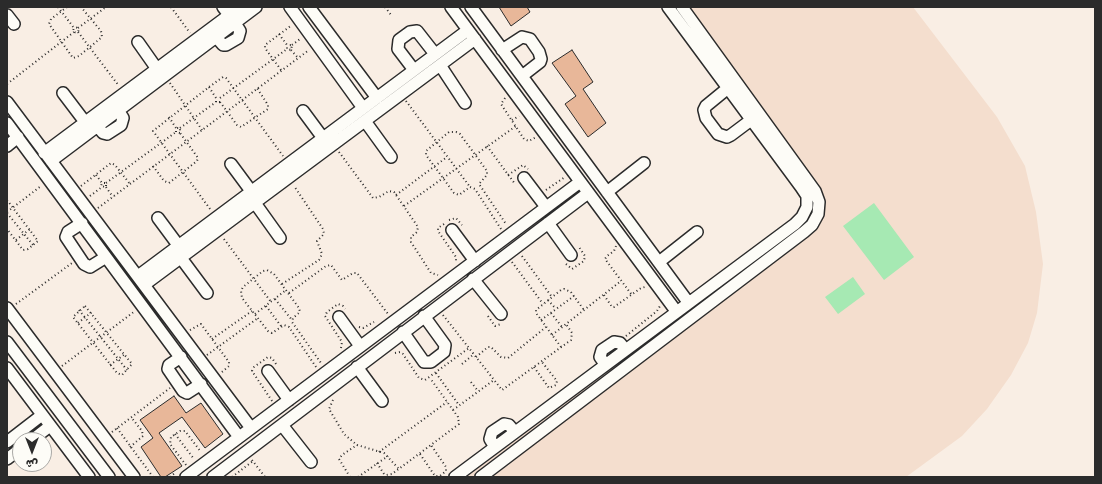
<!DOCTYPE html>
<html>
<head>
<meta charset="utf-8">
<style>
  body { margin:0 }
  #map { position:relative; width:1102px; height:484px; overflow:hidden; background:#f9eee4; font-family:Itim,"Playpen Sans Arabic",sans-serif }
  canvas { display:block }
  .frame { position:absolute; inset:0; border:8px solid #2b2b2b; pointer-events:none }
  .north { position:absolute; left:12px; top:432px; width:40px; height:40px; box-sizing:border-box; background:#fdfcf7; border:1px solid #a9a8a5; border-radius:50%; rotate:180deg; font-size:11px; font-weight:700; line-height:16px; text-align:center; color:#2b2b2b }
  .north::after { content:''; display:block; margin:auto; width:14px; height:18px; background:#2b2b2b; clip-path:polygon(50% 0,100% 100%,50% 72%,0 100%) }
</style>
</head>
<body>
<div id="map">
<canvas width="1102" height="484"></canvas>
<div class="frame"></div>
<div class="north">ش</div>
</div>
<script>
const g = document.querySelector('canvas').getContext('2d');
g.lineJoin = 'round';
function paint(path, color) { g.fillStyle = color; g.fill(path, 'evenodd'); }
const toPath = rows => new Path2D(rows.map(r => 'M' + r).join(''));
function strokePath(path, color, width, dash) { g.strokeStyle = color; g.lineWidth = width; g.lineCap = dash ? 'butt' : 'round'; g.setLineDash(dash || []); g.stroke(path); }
paint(toPath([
  [674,7,913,7,997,117,1025,166,1036,212,1043,264,1037,313,1028,343,1011,375,987,409,962,436,906,477,466,477,800,227,812,214,813,200]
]), '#f4dece');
paint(toPath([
  [874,203,914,257,884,280,843,226],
  [853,277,865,294,838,314,825,297]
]), '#a6e9b3');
const building = toPath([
  [499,7,527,7,530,12,511,26,499,7],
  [572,50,593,82,583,89,606,123,588,137,565,104,576,96,552,63,572,50],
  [174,396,186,413,201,403,223,434,205,448,182,417,159,433,182,466,165,477,161,477,141,447,153,438,140,420,174,396]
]);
paint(building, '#e8b799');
strokePath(building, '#2b2b2b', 1);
const minor = toPath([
  [223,7,229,15],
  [290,7,363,108],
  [309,7,377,98],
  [451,7,676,311],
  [471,7,688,302],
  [7,15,14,24],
  [216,37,223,45,226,45,238,38,240,31,235,23],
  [138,42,157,69],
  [502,50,522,37,530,39,539,52,541,59,540,62,522,76],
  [440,65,465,103],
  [414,70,398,49,399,40,410,32,417,31,435,54],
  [728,88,706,106,704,110,706,118,718,134,727,137,731,135,751,120],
  [63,93,85,122],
  [7,102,251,428],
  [303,111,323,138],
  [365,121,391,157],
  [7,123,239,437],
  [97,126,103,133,107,134,121,125,123,118,118,110],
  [7,146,18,137],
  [44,153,240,7],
  [51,161,256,7],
  [231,164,251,191],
  [524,178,546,207],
  [607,192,644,163],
  [255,203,280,238],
  [158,218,178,245],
  [82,223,68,232,66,237,84,264,90,267,106,257],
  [548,223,571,255],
  [452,230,475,261],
  [181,258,207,293],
  [659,262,697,232],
  [138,276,468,30],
  [473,279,501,314],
  [144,285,475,39],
  [7,308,134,477],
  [339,317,360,346],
  [403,332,424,362,431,362,444,352,445,345,424,316],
  [7,342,109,477],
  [181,357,169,365,168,369,183,391,187,393,201,384],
  [605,364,600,357,602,350,614,342,620,343,625,349],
  [357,367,382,401],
  [7,368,89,477],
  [268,371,289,400],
  [282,425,311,462],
  [32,440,50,426],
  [7,442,42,415],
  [495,447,490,439,492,432,504,424,509,425,515,432],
  [7,459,20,449],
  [186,477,580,182],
  [213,477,588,193],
  [455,477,795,224,802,217,807,207,807,196,801,187,668,7],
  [481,477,804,232,812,225,818,214,819,202,815,191,682,7]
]);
strokePath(minor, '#2b2b2b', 14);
strokePath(toPath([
  [58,7,74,28],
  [67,7,51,19,49,24,73,58,79,56,102,37,101,31,81,7],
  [171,7,190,33],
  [385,7,391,15],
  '73.5 30a2.5 2.5 0 1 1 5 0a2.5 2.5 0 1 1-5 0Z',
  [78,28,106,7],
  [78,32,119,86],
  [279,34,287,45,287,49,291,50,292,45,287,45],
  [292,45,300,39],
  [291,50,298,58],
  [281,70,265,48,265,45,292,25],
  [170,83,202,130],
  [7,84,74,32],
  [209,87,216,98,216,102,220,102],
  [220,98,287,49],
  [505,98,501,104,524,139,529,141,536,137],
  [406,101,470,187],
  [220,102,237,125,241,127,268,109,268,105,257,88],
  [169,117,176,128,176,132,180,133,180,128,176,128],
  [512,120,519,116],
  [180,128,216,102],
  [487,146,515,184],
  [339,152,373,198,379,197,389,191,394,192,418,227,417,232,411,237,411,242,431,273,438,275],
  [153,166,164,181,169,183,197,161,198,158,180,133],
  [96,175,102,183,106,183,106,187,101,186,102,183],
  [508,175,523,165,528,169],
  [106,183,176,132],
  [81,186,111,163,115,165,130,184],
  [106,187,113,197],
  [546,190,565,177],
  [396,195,447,157],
  [90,196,102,187],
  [7,200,38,241,28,249,23,250,7,229],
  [404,206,516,126],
  [98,208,309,50],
  [210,209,153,131,209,87,223,77,226,78,283,156],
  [7,212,41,186],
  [7,213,33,245],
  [449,220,456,218,462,225],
  [444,224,438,228,438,231,456,257,456,262],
  [501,229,475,189,470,187,459,195,454,193,426,155,426,151,449,132,456,132,460,134,487,171,487,175,479,184,506,224],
  [224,239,271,302],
  [16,240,30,229],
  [616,246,614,251,607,256,605,259,632,295],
  [522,256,552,297],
  [512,262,543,304],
  [566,264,572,269,584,261,585,256,579,247],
  [282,284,319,260,322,254,317,241,324,234,323,229,294,186],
  [289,293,326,266,331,265,342,280,353,273,357,273,388,314],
  [604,295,612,307,614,307,641,288,645,287],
  [275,299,292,320],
  [548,300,556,309],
  [16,304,72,263],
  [85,306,132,364,122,375,117,373,73,317,85,306],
  [266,306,281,326],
  [79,310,127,370],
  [551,313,562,327],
  [255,314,286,290],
  [443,315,502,390,571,340,572,333,566,324],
  [488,316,495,326,501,324],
  [541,320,574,296],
  [78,323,92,312],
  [359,327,363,328,374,322],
  [190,330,201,324,229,362,229,366,222,372],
  [552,335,621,281],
  [626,336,657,311,660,306],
  [212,339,252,311],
  [561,347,536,313,536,310,561,290,564,289,571,292,584,310],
  [341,348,342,342,325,316,327,312,338,304,343,306,345,309],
  [395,353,400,352,403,354,419,378,425,380,469,348],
  [207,355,258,318],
  [476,357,488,347,491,347,501,357,508,358,546,327],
  [462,364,474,354],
  [110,365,125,354],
  [62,366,135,311],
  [316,367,289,327,284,325,272,333,268,331,242,298,241,291,243,287,263,271,267,270,274,274,299,308,300,312,293,318,292,322,321,363],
  [534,367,549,388,556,385,557,381,542,362],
  [436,373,459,405],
  [471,382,478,391],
  [333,400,329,409,344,434,357,445,384,453,399,469],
  [272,401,252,371,254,367,268,357,272,358,276,364],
  [453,410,494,380],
  [117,428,153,477],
  [112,432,170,388],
  [175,434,194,459],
  [130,447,143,436,142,431,131,417],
  [379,452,447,402],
  [420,454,435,476,440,476,446,471,446,467,431,445],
  [252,460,265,477],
  [377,463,384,474,386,475,392,474,459,424,458,417,430,378],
  [186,465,170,444,171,437,180,431,185,431,201,452],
  [170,477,176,472],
  [232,477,253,461],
  [350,477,339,459,342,455,357,445],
  [358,477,388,456]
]), '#2b2b2b', 2, [1, 3]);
strokePath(minor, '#fdfcf7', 11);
</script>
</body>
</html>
